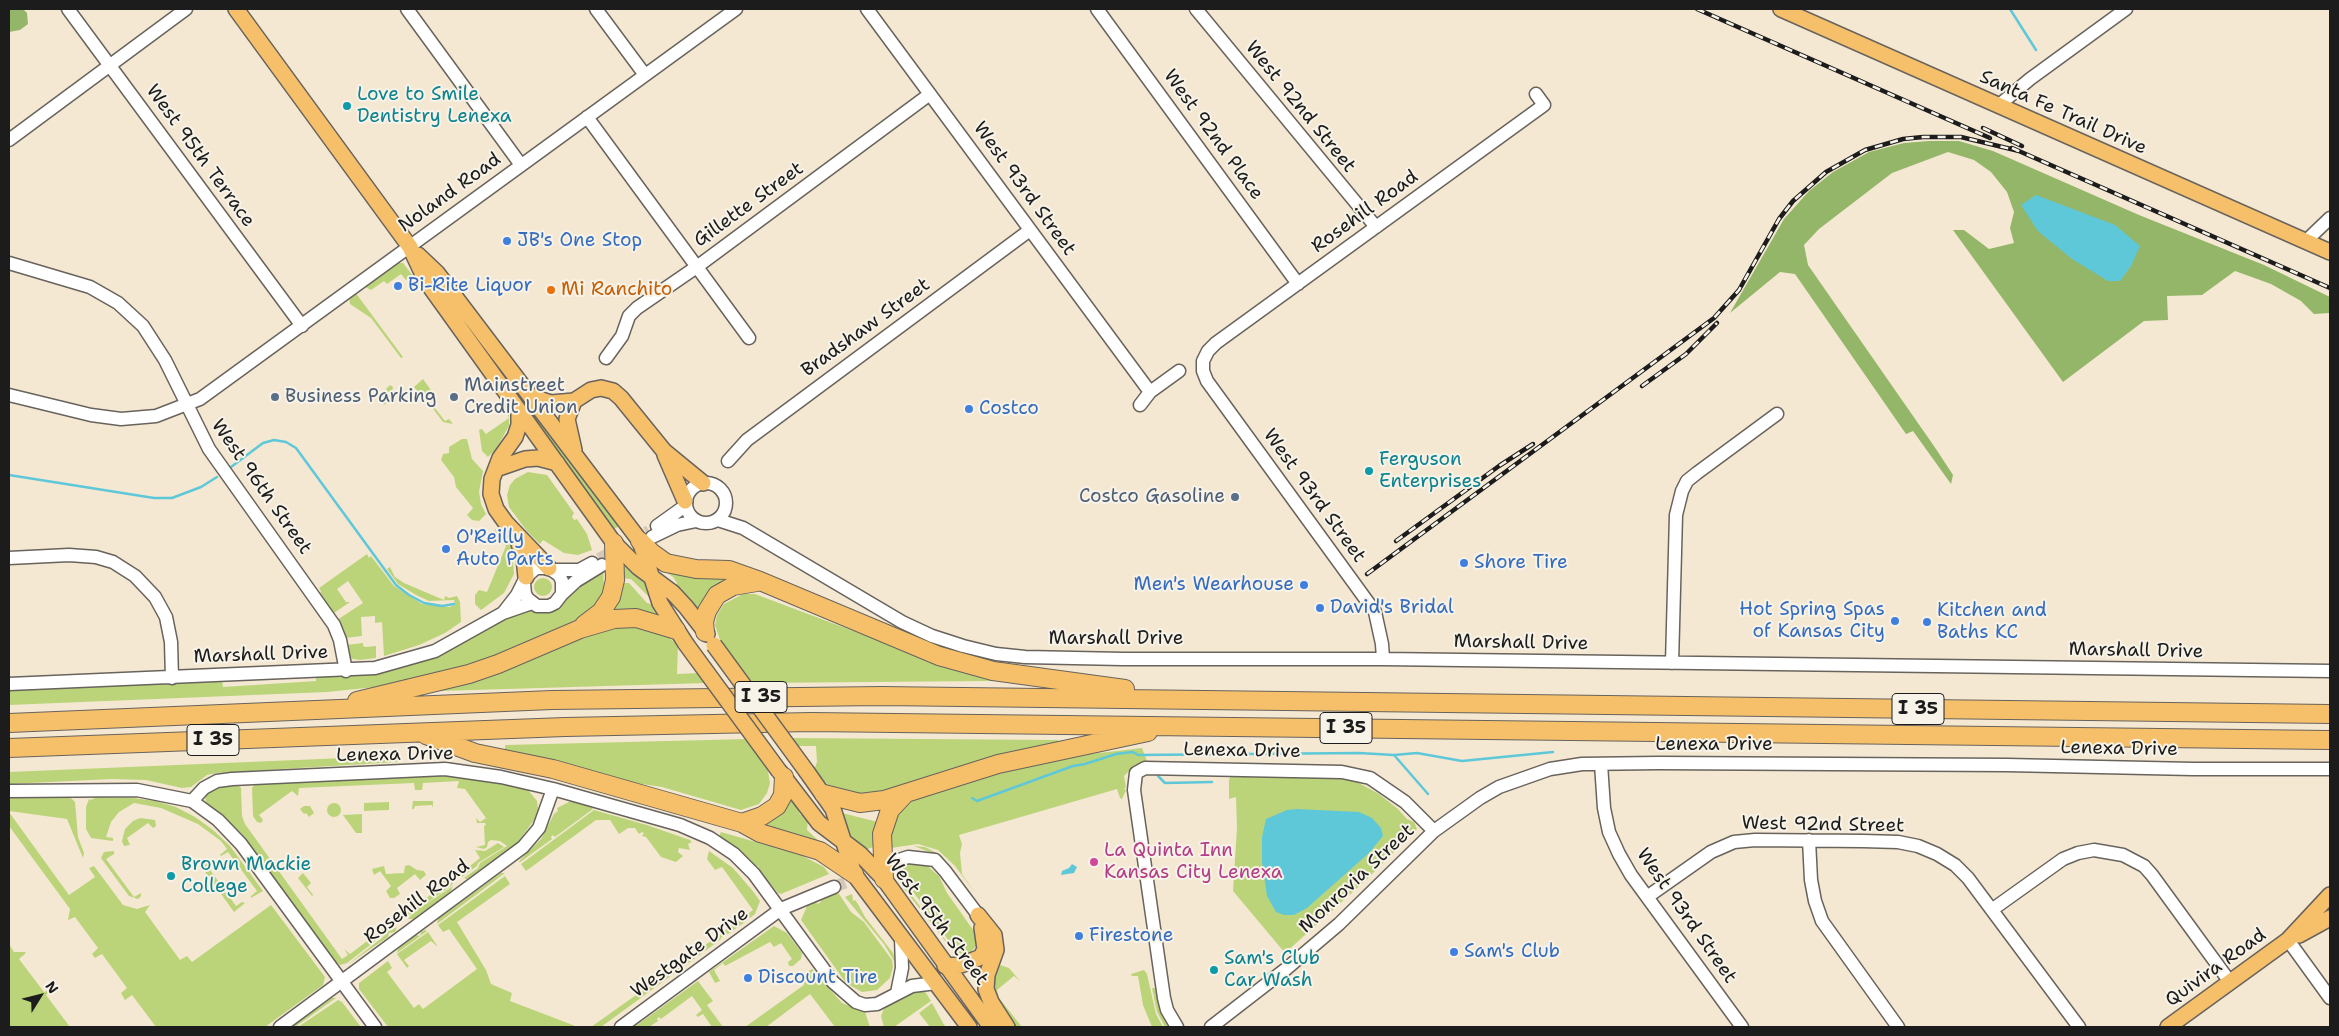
<!DOCTYPE html>
<html>
<head>
<meta charset="utf-8">
<style>
  body { margin:0 }
  #map { position:relative; width:2339px; height:1036px; overflow:hidden; background:#f5e8d3; font-family:"Shantell Sans",sans-serif }
  canvas { display:block }
  .frame { position:absolute; inset:0; border:10px solid #1c1c1c; pointer-events:none }
  .north { position:absolute; left:15px; top:971px; width:50px; height:50px; -webkit-text-stroke:4px #f7f3e8; paint-order:stroke; rotate:54deg; font-size:14px; font-weight:700; line-height:20px; text-align:center; color:#1c1c1c }
  .north::after { content:''; display:block; margin:auto; width:18px; height:22px; background:#1c1c1c; clip-path:polygon(50% 0,100% 100%,50% 72%,0 100%) }
</style>
</head>
<body>
<div id="map">
<canvas width="2339" height="1036"></canvas>
<div class="frame"></div>
<div class="north">N</div>
</div>
<script>
const g = document.querySelector('canvas').getContext('2d');
g.lineJoin = 'round';
function paint(path, color) { g.fillStyle = color; g.fill(path, 'evenodd'); }
const toPath = rows => new Path2D(rows.map(r => 'M' + r).join(''));
function strokePath(path, color, width, dash) { g.strokeStyle = color; g.lineWidth = width; g.lineCap = dash ? 'butt' : 'round'; g.setLineDash(dash || []); g.stroke(path); }
function label(font, color, halo, rows, align = 'center') {
  g.font = font + ' "Shantell Sans",sans-serif'; g.lineWidth = 4; g.setLineDash([]); g.textBaseline = 'middle'; g.strokeStyle = halo; g.fillStyle = color; for (const [text, x, y, turn = 0] of rows) {
    g.save(); g.translate(x, y); g.rotate((+turn || 0) * Math.PI / 180); g.textAlign = isNaN(turn) ? turn : align; if (halo) g.strokeText(text, 0, 0); g.fillText(text, 0, 0); g.restore();
  }
}
paint(toPath([
  [399,263,403,263,413,276,406,280,401,274,387,284,384,281,371,290,367,288,365,285,393,265],
  [355,292,403,357,401,358,371,318,350,304,349,297],
  [474,335,499,361,621,525,611,531,473,337],
  [423,379,433,393,427,398,445,421,449,419,453,424,443,422,428,402,419,399,420,395,414,387],
  [390,385,393,387,390,400,384,405,381,401,390,394,386,389],
  [502,400,509,414,509,426,496,449,488,457,482,451,479,430,482,429,486,434,509,418],
  [462,439,467,439,472,459,483,471,479,492,481,504,486,514,479,521,472,520,467,515,473,508,456,487,454,477,441,460,443,454,449,453,449,447],
  [528,472,547,475,574,513,572,517,574,520,577,519,587,534,592,550,578,555,564,553,543,540,540,544,526,530,509,507,507,495,510,485,515,479],
  [495,529,500,533,512,549,514,574,504,593,481,610,475,604,475,595,479,590,487,592,506,546,498,541],
  [367,554,369,558,371,556,394,586,422,604,449,607,455,605,454,600,429,601,416,595,398,584,387,569,390,567,395,577,404,583,444,600,445,596,449,598,457,596,460,602,461,622,445,633,419,645,384,656,382,622,375,623,375,616,361,617,362,636,345,638,337,620,363,603,348,581,337,589,346,602,350,602,334,613,320,594,321,591,319,588],
  [625,565,646,582,651,599,631,579,620,578,619,570],
  [603,569,604,586,600,601,583,617,476,663,386,686,327,692,9,705,9,688,222,680,223,687,316,681,316,677,358,675,445,651,447,652,447,650,518,611,536,611,568,594],
  [663,570,726,576,727,580,709,592,697,612,675,586,677,583,673,577],
  '534 587a9 9 0 1 1 18 0a9 9 0 1 1-18 0Z',
  [620,583,629,583,647,603,655,605,660,616,656,619,614,615,610,607],
  [743,594,755,594,925,658,992,677,991,681,752,683,721,643,715,625,717,615,724,604],
  [614,623,656,630,668,637,678,645,677,674,699,673,707,683,440,691,440,688],
  [363,643,363,646,366,647,376,646,376,658,360,660,348,658,346,645],
  [791,738,1058,740,1058,744,867,797,841,792,829,786,814,770,817,762,816,746,797,746],
  [748,739,767,766,770,783,767,793,759,804,741,810,662,787,635,783,505,751,505,745],
  [1142,748,1147,761,1135,765,1124,776,1126,787,1124,789,1126,790,1122,799,1120,798,1117,789,959,835,962,844,960,853,962,874,976,894,955,866,938,850,918,844,891,848,889,841,894,817,911,799,965,780,1065,757],
  [368,757,397,757,397,762,216,773,207,775,191,787,182,788,146,780,112,779,9,784,9,772],
  [1232,773,1341,778,1357,782,1379,794,1398,809,1407,819,1414,822,1417,829,1365,881,1285,953,1233,891,1237,828,1236,797,1229,799,1229,780],
  [435,775,459,776,509,784,528,790,537,801,538,809,534,820,517,843,467,879,464,878,478,868,480,863,507,846,500,841,491,840,488,842,487,847,484,849,476,847,485,845,484,826,486,825,485,823,477,823,476,818,480,822,486,818,465,789,457,788,459,781,423,783,422,790,415,790,414,783,299,788,298,796,292,791,259,815,263,820,261,823,257,822,253,816,252,788,255,784],
  [237,784,241,788,242,816,245,824,342,959,348,955,344,949,350,954,383,929,380,922,387,929,383,935,347,963,340,965,333,959,241,833,206,802,205,796,210,788],
  [9,795,67,796,71,798,75,802,78,837,84,853,83,858,67,819,9,811],
  [97,797,133,798,155,801,176,807,195,817,213,830,230,846,263,891,251,898,251,896,257,891,228,852,221,856,220,855,227,849,221,841,198,824,161,808,134,803,119,812,111,822,106,837,113,838,113,841,91,838,86,829,86,807,89,799,91,800],
  [791,797,798,806,800,815,802,814,808,819,807,830,821,843,764,830,765,825,782,814],
  [433,801,433,808,432,805,415,806,414,809,412,809,413,801],
  [571,801,590,806,593,809,555,837,553,835,551,837,552,839,519,863,520,860,541,839,554,814,558,811,557,808],
  [389,802,389,810,364,811,364,803],
  '327 810a7 7 0 1 1 14 0a7 7 0 1 1-14 0Z',
  [304,806,310,806,314,813,309,817,306,813,304,814,300,809],
  [594,810,647,825,690,840,692,842,688,844,690,850,679,848,678,852,683,856,676,862,661,857,646,837,642,836,644,833,642,832,639,834,635,828,628,828,619,834,610,820,596,820,526,871,521,864],
  [9,812,69,895,95,877,89,868,94,866,123,905,137,909,150,905,145,912,180,960,187,956,192,962,271,905,325,977,323,985,265,1027,156,1027,132,995,125,1000,121,993,127,988,102,954,95,958,92,954,98,948,75,917,68,920,70,909,9,826],
  [842,813,878,822,876,846,865,850,848,838],
  [362,814,362,833,356,833,343,815],
  [140,818,155,820,156,826,153,828,148,823,127,838,130,845,124,846,122,841,125,829,133,821],
  [721,832,801,855,824,867,829,874,781,894,778,893,757,869,759,866,755,867,740,852,719,837],
  [498,843,504,847,478,863,477,866,462,877,457,870,459,865,465,870,480,858,475,850,485,851],
  [914,846,925,847,941,855,972,895,939,856],
  [114,851,114,854,106,859,134,897,141,893,141,896,138,899,129,896,101,858,104,852],
  [709,851,733,868,752,890,760,901,755,914,750,918,748,916,746,917,747,920,745,922,728,934,724,933,720,940,601,1027,591,1027,660,978,658,972,660,971,664,975,753,910,722,867,715,870,707,859],
  [211,860,214,862,208,867,236,906,242,902,245,903,234,912,203,869,203,866],
  [910,862,910,864,925,864,939,876,947,893,976,934,976,946,970,953,963,955,957,952,903,878,898,865],
  [409,865,417,870,424,871,426,875,420,880,415,874,397,888,400,894,394,898,390,898,386,891,391,886,380,871,374,875,372,869,384,866,386,874,404,873,405,866],
  [303,873,311,883,307,887,313,895,317,892,312,896,298,878],
  [501,873,505,873,437,924,438,919],
  [444,876,448,877,453,883,451,886,405,918,401,912,401,907,404,905,409,911,445,884,441,878],
  [505,876,510,884,457,922,486,970,491,984,512,993,510,1001,578,1027,388,1027,359,989,359,983,388,961,392,968,387,972,414,1008,419,1004,423,1009,477,969,449,929,443,932,438,925],
  [900,880,954,951,954,952,901,885],
  [453,886,451,891,414,919,408,919,414,912],
  [837,891,851,912,864,922,892,960,893,967,890,978,877,990,862,992,846,983,801,920,807,906,816,901,817,904,821,902,820,899],
  [852,894,853,901,855,900,858,904,865,917,893,953,897,966,884,944,845,897],
  [774,926,787,933,802,953,801,959,793,966,789,966,788,962,792,959,781,943,774,947,770,942,725,966,723,963,714,970,720,981,715,983,709,972],
  [397,927,395,932,389,933,388,937,347,965,383,937,385,933],
  [425,930,427,931,397,953,398,949,416,935,420,936,421,932],
  [428,932,438,947,431,941,404,960,409,966,407,968,397,954],
  [9,944,14,952,25,952,26,953,19,959,44,992,52,989,46,995,70,1027,9,1027],
  [1000,965,1009,968,1020,981,1014,976,997,990,999,998,1022,1027,1015,1027,1009,1014,995,995,993,984],
  [812,969,842,1003,865,1012,870,1027,835,1027,810,994,766,1027,745,1027,804,985,800,977],
  [1144,970,1147,974,1156,1014,1163,1027,1152,1027,1143,1005,1138,976,1132,976,1131,974],
  [698,981,713,1001,707,1005,723,1027,712,1027,703,1014,698,1017,696,1015,702,1010,692,996,661,1019,659,1017,657,1019,658,1021,649,1027,634,1027],
  [1152,988,1155,988,1160,1011,1168,1027,1165,1027,1157,1012],
  [924,990,931,1001,894,1027,884,1027,881,1016,885,1006,907,991],
  [332,998,336,998,295,1027,291,1027],
  [338,1000,342,1002,361,1027,298,1027],
  [932,1003,943,1023,946,1027,930,1027,919,1013]
]), '#bbd479');
paint(toPath([
  [9,9,23,9,27,13,28,24,20,30,9,32],
  [1929,141,1959,141,1993,151,2139,215,2264,265,2330,297,2330,313,2314,314,2301,301,2271,284,2235,271,2202,295,2167,296,2168,320,2144,321,2063,382,1953,230,1964,230,1989,249,2014,243,2010,228,2014,212,2007,192,1991,172,1974,160,1948,152,1892,173,1819,229,1804,245,1808,265,1936,449,1953,475,1951,484,1913,431,1906,434,1795,274,1780,272,1730,313,1784,219,1809,191,1833,172,1869,152,1904,143]
]), '#94b669');
paint(toPath([
  [2036,195,2115,225,2140,246,2131,266,2120,281,2108,281,2072,259,2038,231,2021,205],
  [1297,809,1359,812,1372,818,1381,828,1383,836,1369,853,1307,908,1294,915,1284,915,1276,912,1267,896,1262,862,1262,837,1266,819,1287,810],
  [1072,864,1077,867,1074,873,1061,875,1062,871,1069,868]
]), '#5ec8d9');
strokePath(toPath([
  [2010,9,2036,50],
  [231,467,263,443,274,440,286,442,296,448,396,585,409,595,424,603,442,606,454,604],
  [9,475,154,498,172,498,201,487,217,477],
  [1394,755,1417,753,1462,761,1553,752],
  [1158,776,1165,783,1212,782],
  [972,798,977,801,1073,766,1085,764,1116,754,1133,752,1138,755,1359,753,1394,755,1428,794]
]), '#5ec8d9', 2.5);
strokePath(toPath([
  [599,559,649,531],
  [834,887,883,867]
]), '#d4c9b8', 12, [12, 6]);
const minor = toPath([
  [68,9,302,326],
  [407,9,521,165],
  [596,9,645,75],
  [867,9,1150,392],
  [1097,9,1298,284],
  [1196,9,1376,227],
  [1998,106,2030,79,2126,9],
  [587,117,749,338],
  [9,140,186,9],
  [2306,241,2330,218],
  [9,263,90,287,118,303,143,326,165,360,209,449,334,625,340,640,346,671],
  [606,358,622,336,629,316,637,308,698,266,930,94],
  [9,395,91,415,121,419,156,416,200,399,736,9],
  [1140,405,1150,392,1179,371],
  [728,461,747,440,1030,230],
  '686 503a20 20 0 1 1 40 0a20 20 0 1 1-40 0Z',
  [718,520,743,528,902,622,932,636,963,646,996,654,1025,657,1123,659,1383,659,2330,671],
  [657,526,685,506],
  [652,537,677,525,696,521],
  [9,558,69,555,96,557,113,562,135,576,155,597,166,617,171,642,172,678],
  [554,570,579,570,592,563],
  [562,594,576,581,602,565],
  [503,613,517,595,526,577,536,568,549,568,559,575,562,581,562,594,555,603,549,606,537,606,528,599,525,594,524,583],
  [1383,659,1382,644,1375,612,1207,381,1203,371,1203,361,1208,351,1216,343,1544,105,1536,94],
  [1672,663,1676,515,1682,491,1687,481,1697,473,1777,414],
  [9,684,375,668,435,651,503,613,532,603],
  [1601,764,1604,808,1609,832,1619,854,1631,875,1742,1027],
  [9,791,137,790,192,801,218,820,241,844,375,1027],
  [192,801,204,788,217,781,232,779,445,769,501,777,553,789,680,825,710,838,734,854,754,874,833,982,856,1002,865,1005,877,1004,912,986,936,983],
  [1809,840,1811,880,1815,901,1822,921,1898,1027],
  [896,861,908,857,935,860,945,871,978,915],
  [1647,897,1711,852,1734,842,1755,840,1863,841,1898,842,1918,846,1937,854,1955,865,1968,878,2079,1027],
  [1993,909,2063,859,2078,853,2094,850,2123,855,2144,866,2152,875,2230,982],
  [2288,940,2330,998],
  [897,993,902,968,901,937],
  [280,1027,523,847,539,828,553,789],
  [621,1027,781,909,834,887],
  [1177,1027,1167,1010,1164,998,1134,790,1136,773,1145,768,1342,772,1370,778,1405,802,1434,831],
  [1211,1027,1286,969,1339,924,1434,831,1480,798,1499,787,1550,769,1582,764,1658,763,2007,765,2193,769,2330,769]
]);
const major = toPath([
  [236,9,410,247,426,281,614,543,638,567,673,593,686,607,707,634],
  [1781,9,2330,252],
  [418,255,437,273,640,541,660,603,686,644],
  [530,396,551,403,574,401,591,390,601,388,613,391,621,398,664,451,703,483],
  [574,401,567,419,574,450],
  [519,412,519,425,515,437,500,458,492,479,491,494,496,509,506,523,549,568],
  [665,455,685,501],
  [496,469,525,459,538,458,557,463],
  [517,538,524,558,526,577],
  [780,772,819,823,860,854,884,879,991,1027],
  [807,772,833,809,854,874,969,1027],
  [978,915,994,935,996,950,987,975,986,989,991,1002,1007,1027],
  [2299,935,2330,918],
  [945,966,961,965,981,957,985,949,982,928],
  [2168,1027,2288,940,2330,895]
]);
const highway = toPath([
  [640,541,652,553,666,563,696,569,729,570,760,581,939,656,993,671,1125,689],
  [584,625,601,612,611,597,615,580,614,543],
  [705,632,704,622,707,611,717,595,733,586,757,582],
  [357,701,469,674,498,664,580,629,614,619,636,618,676,630],
  [9,723,552,700,882,696,2330,714],
  [426,735,475,753,553,769,742,823,760,833,820,851,854,874],
  [9,748,565,727,811,722,2330,740],
  [824,794,860,803,884,800,998,764,1148,732],
  [742,823,762,816,777,806,783,795,784,777],
  [884,879,882,834,890,810,906,793]
]);
strokePath(minor, '#68635c', 15);
strokePath(major, '#68635c', 18);
strokePath(highway, '#68635c', 20);
strokePath(minor, '#fff', 12);
strokePath(major, '#f6c06b', 15);
strokePath(highway, '#f6c06b', 18);
const rail = toPath([
  [1697,9,1990,138],
  [1983,128,2022,146],
  [2012,148,2330,288],
  [1642,386,1686,354,1717,323],
  [1396,541,1499,466,1533,444],
  [1367,574,1714,318,1739,290,1779,219,1793,201,1826,172,1865,150,1903,139,1923,137,1961,137,2019,151]
]);
strokePath(rail, '#1c1c1c', 4.5);
strokePath(rail, '#f7f3e8', 2.5, [8]);
const majorBridge = toPath([
  [686,644,779,771],
  [714,645,807,772]
]);
strokePath(majorBridge, '#68635c', 18, []);
strokePath(majorBridge, '#f6c06b', 15);
for (const [x, y, r, color] of [
  [347,106,5,"#0f9aa8"],
  [507,241,5,"#3f7fe0"],
  [398,286,5,"#3f7fe0"],
  [551,290,5,"#e8710a"],
  [275,397,5,"#5c6f8a"],
  [454,397,5,"#5c6f8a"],
  [969,409,5,"#3f7fe0"],
  [1369,471,5,"#0f9aa8"],
  [1235,497,5,"#5c6f8a"],
  [446,549,5,"#3f7fe0"],
  [1464,563,5,"#3f7fe0"],
  [1304,585,5,"#3f7fe0"],
  [1320,608,5,"#3f7fe0"],
  [1895,621,5,"#3f7fe0"],
  [1927,622,5,"#3f7fe0"],
  [1094,862,5,"#d1479c"],
  [171,876,5,"#0f9aa8"],
  [1079,936,5,"#3f7fe0"],
  [1454,952,5,"#3f7fe0"],
  [1214,970,5,"#0f9aa8"],
  [748,978,5,"#3f7fe0"]
]) { const dot = new Path2D(); dot.arc(x, y, r, 0, 2 * Math.PI); g.fillStyle = color; g.fill(dot); strokePath(dot, '#f7f3e8', 2); }
for (const [x, y, w] of [
  [761,697,52],
  [1918,709,52],
  [1346,728,52],
  [213,740,52]
]) { const box = new Path2D(); box.roundRect(x - w / 2, y - 15.5, w, 31, 4); g.fillStyle = '#f7f3e8'; g.fill(box); strokePath(box, '#1c1c1c', 1); }
label('bold 18px', '#1c1c1c', null, [
  ["I 35",761,697],
  ["I 35",1918,709],
  ["I 35",1346,728],
  ["I 35",213,740]
]);
label('19px', '#0d838f', '#f7f3e8', [
  ["Love to Smile",357,95],
  ["Dentistry Lenexa",357,117],
  ["Ferguson",1379,460],
  ["Enterprises",1379,482],
  ["Brown Mackie",181,865],
  ["College",181,887],
  ["Sam's Club",1224,959],
  ["Car Wash",1224,981]
], 'left');
label('19px', '#1c1c1c', '#f7f3e8', [
  ["West 92nd Street",1300,107,51],
  ["Santa Fe Trail Drive",2063,113,24],
  ["West 92nd Place",1213,135,54],
  ["West 95th Terrace",200,156,54],
  ["West 93rd Street",1024,189,54],
  ["Noland Road",450,193,-36],
  ["Gillette Street",749,205,-36],
  ["Rosehill Road",1365,212,-36],
  ["Bradshaw Street",866,328,-36],
  ["West 96th Street",261,487,55],
  ["West 93rd Street",1314,496,54],
  ["Marshall Drive",1116,639],
  ["Marshall Drive",1521,643,1],
  ["Marshall Drive",2136,651,1],
  ["Marshall Drive",261,655,-2],
  ["Lenexa Drive",1714,745],
  ["Lenexa Drive",2119,749,1],
  ["Lenexa Drive",1242,751,1],
  ["Lenexa Drive",395,755,-1],
  ["West 92nd Street",1823,825,1],
  ["Monrovia Street",1357,879,-43],
  ["Rosehill Road",417,902,-37],
  ["West 93rd Street",1686,916,55],
  ["West 95th Street",936,920,53],
  ["Westgate Drive",690,953,-36],
  ["Quivira Road",2216,968,-36]
]);
label('19px', '#366cbe', '#f7f3e8', [
  ["JB's One Stop",517,241],
  ["Bi-Rite Liquor",408,286],
  ["Costco",979,409],
  ["O'Reilly",456,538],
  ["Auto Parts",456,560],
  ["Shore Tire",1474,563],
  ["Men's Wearhouse",1294,585,"right"],
  ["David's Bridal",1330,608],
  ["Hot Spring Spas",1885,610,"right"],
  ["of Kansas City",1885,632,"right"],
  ["Kitchen and",1937,611],
  ["Baths KC",1937,633],
  ["Firestone",1089,936],
  ["Sam's Club",1464,952],
  ["Discount Tire",758,978]
], 'left');
label('19px', '#c56008', '#f7f3e8', [
  ["Mi Ranchito",561,290]
], 'left');
label('19px', '#4e5e75', '#f7f3e8', [
  ["Mainstreet",464,386],
  ["Credit Union",464,408],
  ["Business Parking",285,397],
  ["Costco Gasoline",1225,497,"right"]
], 'left');
label('19px', '#b23c85', '#f7f3e8', [
  ["La Quinta Inn",1104,851],
  ["Kansas City Lenexa",1104,873]
], 'left');
</script>
</body>
</html>
